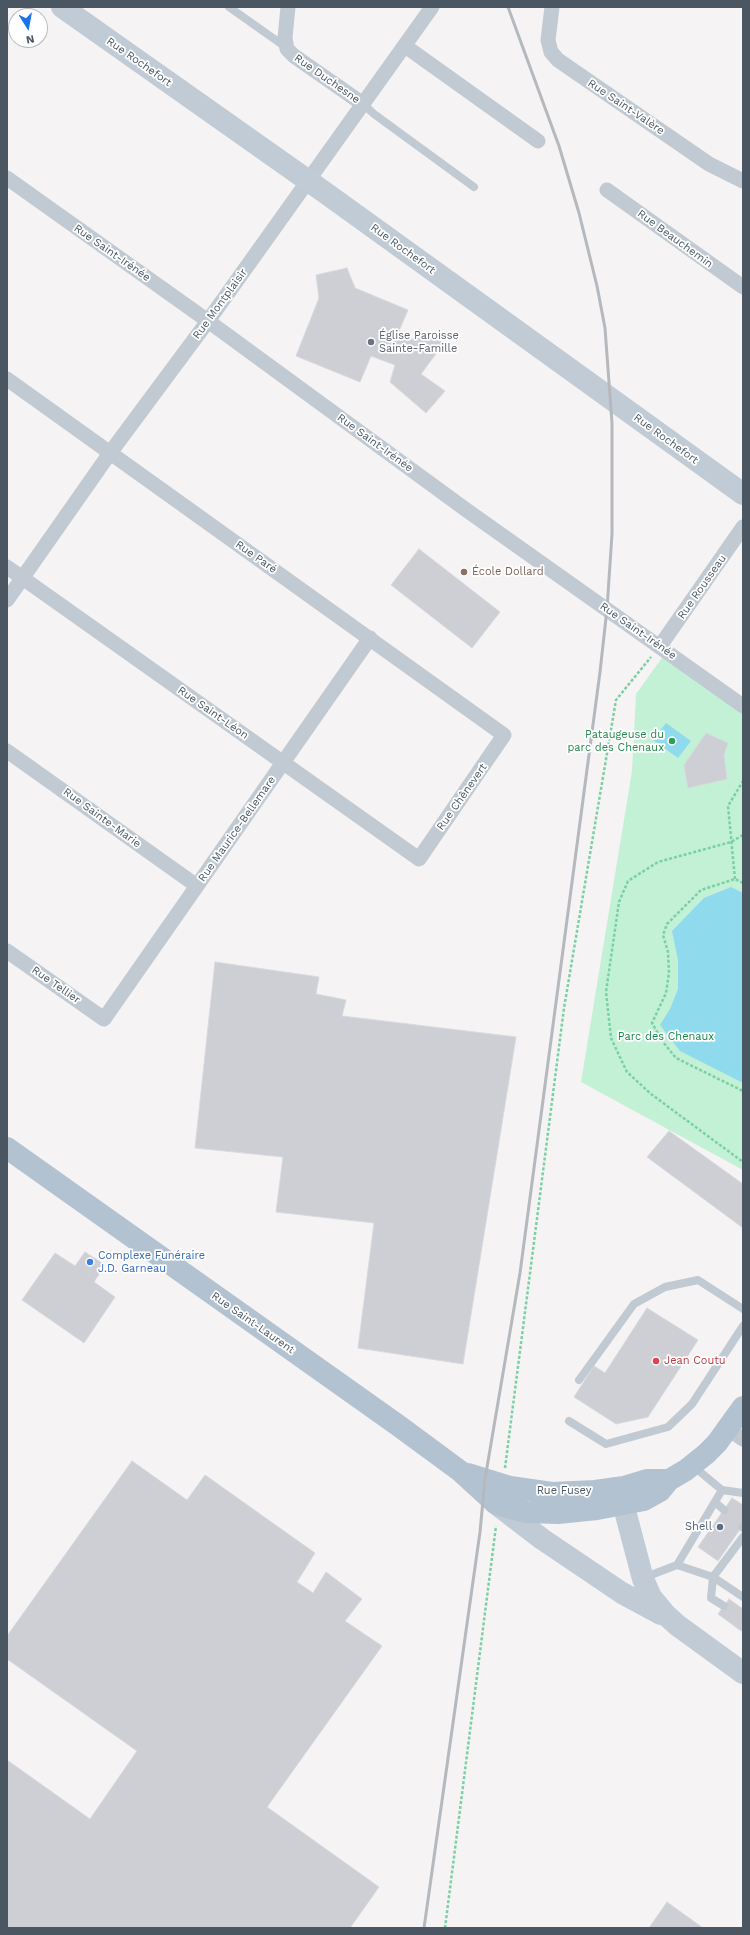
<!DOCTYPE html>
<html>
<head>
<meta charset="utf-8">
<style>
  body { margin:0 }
  #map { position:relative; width:750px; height:1935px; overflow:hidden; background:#f5f3f3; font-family:"Work Sans",sans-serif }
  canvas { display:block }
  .frame { position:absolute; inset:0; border:8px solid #4a5661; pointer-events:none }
  .north { position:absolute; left:8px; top:8px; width:40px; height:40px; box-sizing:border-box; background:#fff; border:1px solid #b7bbc0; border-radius:50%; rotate:169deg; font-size:11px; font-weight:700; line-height:16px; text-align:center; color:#4a5661 }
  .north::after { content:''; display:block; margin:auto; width:14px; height:18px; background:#1a73e8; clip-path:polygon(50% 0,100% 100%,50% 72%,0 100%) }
</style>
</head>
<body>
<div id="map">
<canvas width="750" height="1935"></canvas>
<div class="frame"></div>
<div class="north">N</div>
</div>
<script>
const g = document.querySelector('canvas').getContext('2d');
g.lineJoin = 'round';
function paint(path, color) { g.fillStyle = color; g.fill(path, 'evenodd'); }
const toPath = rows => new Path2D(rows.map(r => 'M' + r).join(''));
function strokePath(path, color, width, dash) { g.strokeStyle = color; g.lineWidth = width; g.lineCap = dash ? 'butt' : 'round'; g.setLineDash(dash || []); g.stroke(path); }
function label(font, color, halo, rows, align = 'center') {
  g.font = font + ' "Work Sans",sans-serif'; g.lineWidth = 3.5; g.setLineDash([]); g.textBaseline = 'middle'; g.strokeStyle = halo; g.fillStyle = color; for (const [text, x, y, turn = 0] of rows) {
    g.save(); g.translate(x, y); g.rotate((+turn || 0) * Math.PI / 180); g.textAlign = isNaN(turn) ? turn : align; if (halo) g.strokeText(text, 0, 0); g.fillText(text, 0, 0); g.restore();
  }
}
paint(toPath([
  [664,655,743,712,743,1170,581,1082,632,771,636,694]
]), '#c3f1d5');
paint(toPath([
  [666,723,691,741,678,758,653,740],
  [731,887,743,893,743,1083,680,1051,660,1025,670,1009,678,989,678,960,672,931,704,898]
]), '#90daee');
const building = toPath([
  [347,268,355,288,408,310,398,333,412,340,419,330,444,343,421,374,445,391,426,413,390,382,395,365,371,356,360,382,296,356,319,298,316,275,347,268],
  [419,549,500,612,472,648,391,585,419,549],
  [706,733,728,743,724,755,727,779,688,788,684,765,706,733],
  [215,962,319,977,316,994,346,1000,342,1016,516,1037,463,1364,358,1348,374,1223,276,1212,283,1157,195,1148,215,962],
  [669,1131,743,1184,743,1228,647,1157,669,1131],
  [85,1252,105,1265,94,1282,115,1297,84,1343,22,1300,55,1253,75,1266,85,1252],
  [647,1308,698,1340,648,1417,616,1424,574,1397,594,1366,605,1373,647,1308],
  [132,1461,187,1500,205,1475,315,1553,297,1582,313,1593,326,1572,362,1599,345,1621,382,1646,267,1807,379,1887,350,1928,7,1928,7,1760,90,1819,137,1751,7,1659,7,1636,132,1461],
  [732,1498,743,1505,743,1525,718,1561,698,1547,732,1498],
  [729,1599,743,1609,743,1629,741,1631,718,1614,729,1599],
  [667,1902,703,1928,649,1928,667,1902]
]);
paint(building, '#cdcfd5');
strokePath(building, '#d7d9de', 1);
strokePath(toPath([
  [743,835,731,842,658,862,628,881,619,902,606,992,611,1038,627,1072,651,1094,743,1162],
  [735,879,728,806,743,781],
  [743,883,735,879,701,890,667,924,663,935,668,952,669,973,666,993,652,1023,663,1042,676,1058,743,1091],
  [505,1468,564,1008,616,700,651,657],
  [445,1928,496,1526]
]), '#7ad0a6', 2.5, [3, 2]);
strokePath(toPath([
  [229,7,287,48],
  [363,104,374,114,474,187],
  [579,1380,634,1304,665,1287,698,1280,743,1309],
  [569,1421,606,1444,668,1427,692,1404,743,1326],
  [693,1466,722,1490,743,1493],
  [715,1502,724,1510],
  [742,1527,743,1528],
  [677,1565,722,1490],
  [643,1578,677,1565,713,1577,743,1537],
  [724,1606,711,1598,713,1577,743,1597]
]), '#c1cad2', 8);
strokePath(toPath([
  [288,7,285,38,287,49,294,56,363,104],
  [552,7,548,40,551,52,558,60,709,164,743,181],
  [405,46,538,141],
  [7,178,208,321,465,509,743,706],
  [607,190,743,287],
  [7,379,504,735,419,859,7,567],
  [7,600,110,453,208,321,432,7],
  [660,646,743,527],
  [7,751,197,886],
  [7,951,104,1019,370,638],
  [728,1429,743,1439]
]), '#c1cad2', 15);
strokePath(toPath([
  [62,7,327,194,743,494],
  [619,1488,643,1579,651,1597,666,1615,677,1625,743,1673],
  [495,1503,542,1539,622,1593,661,1614]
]), '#c1cbd6', 22);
strokePath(toPath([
  [7,1148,399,1426,460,1471,495,1503,503,1506,526,1512,558,1513,597,1509,644,1500,660,1491,669,1480,686,1470,706,1454,717,1443,743,1407],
  [468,1474,510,1487,552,1493,595,1491,624,1487,647,1480,669,1480]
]), '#b3c2d1', 22);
strokePath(toPath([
  [424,1928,480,1532,485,1479,520,1273,600,672,607,609,612,534,612,423,605,328,597,286,579,213,559,146,508,7]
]), '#b5b8bd', 3);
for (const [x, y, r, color] of [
  [371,342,4,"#6b7280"],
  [464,572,4,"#8d6e63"],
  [672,741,4,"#2e9e5b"],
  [90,1262,4,"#3f7fe0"],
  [656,1361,4,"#e0444e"],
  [720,1527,4,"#5c6f8a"]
]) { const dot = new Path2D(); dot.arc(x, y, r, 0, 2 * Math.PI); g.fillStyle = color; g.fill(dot); strokePath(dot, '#fff', 1.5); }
label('11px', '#4a5661', '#fff', [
  ["Rue Rochefort",139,62,35],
  ["Rue Duchesne",327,79,35],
  ["Rue Saint-Valère",626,107,34],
  ["Rue Beauchemin",675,239,36],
  ["Rue Rochefort",403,249,36],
  ["Rue Saint-Irénée",112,253,35],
  ["Rue Montplaisir",220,304,-54],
  ["Rue Rochefort",666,439,36],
  ["Rue Saint-Irénée",375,443,36],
  ["Rue Paré",256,557,35],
  ["Rue Rousseau",702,587,-55],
  ["Rue Saint-Irénée",638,631,35],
  ["Rue Saint-Léon",213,713,35],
  ["Rue Chênevert",462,797,-55],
  ["Rue Sainte-Marie",102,818,36],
  ["Rue Maurice-Bellemare",237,829,-55],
  ["Rue Tellier",56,985,35],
  ["Rue Saint-Laurent",253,1323,35],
  ["Rue Fusey",564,1491]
]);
label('11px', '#5b616d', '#fff', [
  ["Église Paroisse",379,336],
  ["Sainte-Famille",379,349]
], 'left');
label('11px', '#785e54', '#fff', [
  ["École Dollard",472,572]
], 'left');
label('11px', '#27864d', '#fff', [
  ["Pataugeuse du",664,735],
  ["parc des Chenaux",664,748]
], 'right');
label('11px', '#17864f', '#fff', [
  ["Parc des Chenaux",666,1037]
]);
label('11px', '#366cbe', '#fff', [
  ["Complexe Funéraire",98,1256],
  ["J.D. Garneau",98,1269]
], 'left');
label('11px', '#be3a42', '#fff', [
  ["Jean Coutu",664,1361]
], 'left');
label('11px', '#4e5e75', '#fff', [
  ["Shell",712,1527]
], 'right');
</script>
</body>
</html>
